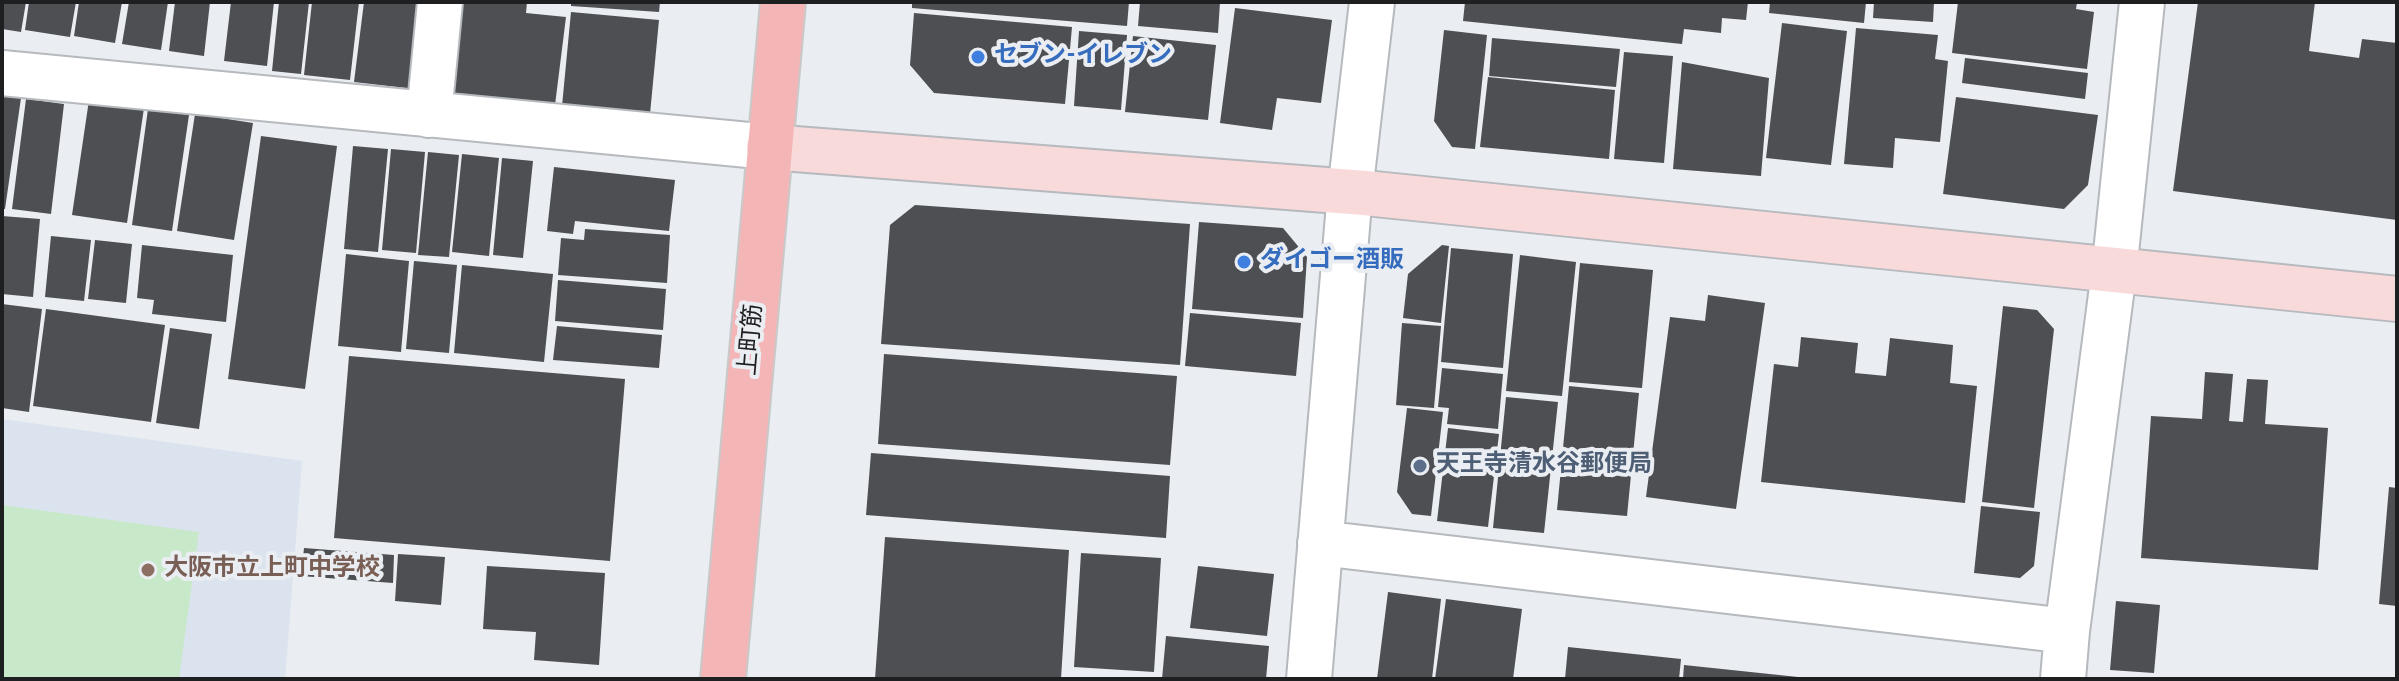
<!DOCTYPE html>
<html>
<head>
<meta charset="utf-8">
<style>
  body { margin:0 }
  #map { position:relative; width:2399px; height:681px; overflow:hidden; background:#eaedf1; font-family:Overpass,sans-serif }
  canvas { display:block }
  .frame { position:absolute; inset:0; border:4px solid #1e1f21; pointer-events:none }
</style>
</head>
<body>
<div id="map">
<canvas width="2399" height="681"></canvas>
<div class="frame"></div>
</div>
<script>
const g = document.querySelector('canvas').getContext('2d');
g.lineJoin = 'round';
function paint(path, color) { g.fillStyle = color; g.fill(path, 'evenodd'); }
const toPath = rows => new Path2D(rows.map(r => 'M' + r).join(''));
function strokePath(path, color, width, dash) { g.strokeStyle = color; g.lineWidth = width; g.lineCap = dash ? 'butt' : 'round'; g.setLineDash(dash || []); g.stroke(path); }
function label(font, color, halo, rows, align = 'center') {
  g.font = font + ' Overpass,"Noto Sans JP",sans-serif'; g.lineWidth = 8; g.setLineDash([]); g.textBaseline = 'middle'; g.strokeStyle = halo; g.fillStyle = color; for (const [text, x, y, turn = 0] of rows) {
    g.save(); g.translate(x, y); g.rotate((+turn || 0) * Math.PI / 180); g.textAlign = isNaN(turn) ? turn : align; if (halo) g.strokeText(text, 0, 0); g.fillText(text, 0, 0); g.restore();
  }
}
paint(toPath([
  [2,419,302,461,285,679,2,679]
]), '#dbe3ee');
paint(toPath([
  [2,505,199,532,179,679,2,679]
]), '#c7e9c9');
paint(toPath([
  [2,2,26,2,21,32,2,29],
  [29,2,76,2,70,37,25,30],
  [79,2,122,2,115,43,74,36],
  [129,2,168,2,161,50,122,44],
  [175,2,210,2,204,56,169,51],
  [231,2,274,2,267,66,224,61],
  [279,2,309,2,301,74,272,71],
  [312,2,359,2,350,80,304,75],
  [364,2,425,2,415,89,354,82],
  [460,2,527,2,526,13,566,17,555,105,449,92],
  [571,2,660,2,659,12,571,6],
  [912,2,1129,2,1127,26,912,8],
  [1140,2,1220,2,1218,33,1138,26],
  [1465,2,1748,2,1746,20,1722,18,1721,33,1684,29,1682,44,1463,21],
  [1770,2,1866,2,1864,23,1769,13],
  [1874,2,1934,2,1933,22,1873,18],
  [1958,2,2077,2,2076,9,2094,12,2087,69,1952,53],
  [2198,2,2315,2,2309,51,2359,58,2362,39,2397,43,2397,220,2173,191],
  [1235,8,1332,20,1321,103,1277,98,1272,130,1220,123],
  [571,12,659,20,650,114,562,106],
  [914,13,1072,27,1065,104,934,93,910,65],
  [1782,23,1847,31,1831,165,1766,158],
  [1856,28,1938,35,1935,59,1948,61,1940,142,1895,138,1893,168,1844,164],
  [1444,30,1487,35,1475,149,1452,147,1434,121],
  [1079,31,1127,35,1121,110,1074,106],
  [1133,36,1216,45,1208,120,1125,112],
  [1492,38,1620,49,1616,87,1489,76],
  [1624,52,1673,56,1664,163,1614,159],
  [1965,58,2088,73,2085,99,1962,83],
  [1682,62,1769,78,1761,176,1673,169],
  [1488,77,1615,90,1609,159,1480,147],
  [2,96,21,98,5,209,2,209],
  [1956,97,2098,115,2088,185,2064,209,1943,194],
  [26,99,64,104,51,214,12,209],
  [89,100,144,108,127,223,72,215],
  [148,109,189,115,172,231,132,225],
  [195,114,253,123,234,240,177,231],
  [261,136,337,146,305,389,228,379],
  [353,146,388,149,378,252,344,249],
  [391,149,425,152,416,253,382,250],
  [428,152,459,155,449,257,418,255],
  [462,154,499,158,489,256,452,252],
  [502,158,533,161,523,258,493,255],
  [554,167,675,180,669,231,575,221,573,234,547,231],
  [915,205,1190,224,1180,365,881,344,890,225],
  [2,216,40,219,33,297,2,294],
  [1199,222,1283,228,1307,257,1303,318,1192,309],
  [585,229,670,235,667,283,558,275,561,238,584,240],
  [51,236,91,240,84,301,45,297],
  [95,240,132,244,126,303,88,299],
  [142,245,233,255,226,322,152,314,154,300,137,298],
  [1442,245,1449,246,1441,323,1403,318,1408,274],
  [1451,248,1513,254,1503,368,1441,362],
  [346,254,409,261,401,352,338,346],
  [1520,255,1576,262,1562,396,1506,391],
  [414,261,457,265,449,353,406,349],
  [1580,263,1653,270,1642,388,1569,382],
  [462,265,553,274,544,362,454,353],
  [558,280,666,289,663,330,555,321],
  [1708,295,1765,303,1736,509,1646,497,1670,317,1705,321],
  [2,304,42,309,29,412,2,408],
  [2003,306,2037,310,2054,329,2034,508,1982,502],
  [46,309,165,325,151,422,33,406],
  [1190,313,1301,323,1296,376,1185,366],
  [1402,323,1441,326,1434,408,1396,405],
  [557,326,662,335,659,368,553,360],
  [170,328,212,334,199,429,156,423],
  [1801,337,1858,343,1855,373,1886,376,1890,338,1953,345,1950,383,1977,386,1965,503,1761,482,1774,364,1798,367],
  [884,354,1177,376,1170,465,878,444],
  [349,356,625,379,610,561,334,538],
  [1442,368,1503,374,1498,429,1447,424,1449,408,1438,407],
  [2205,372,2233,374,2229,421,2243,422,2247,379,2268,380,2265,424,2328,428,2318,570,2141,558,2151,416,2202,419],
  [1569,386,1639,393,1627,516,1557,510],
  [1506,397,1558,402,1544,533,1493,528],
  [1407,408,1443,412,1431,516,1412,514,1397,492],
  [1448,428,1499,434,1488,527,1437,521],
  [871,453,1170,476,1166,538,866,515],
  [2389,487,2397,488,2397,606,2379,604],
  [1981,506,2040,512,2034,566,2020,578,1974,573],
  [885,537,1069,550,1061,679,875,679],
  [304,548,394,555,393,583,301,576],
  [1081,553,1161,558,1154,672,1074,667],
  [398,554,445,557,441,605,395,601],
  [487,566,605,573,599,665,534,660,536,632,483,629],
  [1198,566,1274,574,1267,636,1190,628],
  [1388,592,1441,599,1432,679,1377,679],
  [1446,599,1522,609,1513,679,1435,679],
  [2116,601,2160,605,2154,673,2110,670],
  [1166,636,1269,646,1266,679,1162,679],
  [1568,647,1681,659,1679,679,1565,679],
  [1684,665,1798,677,1798,679,1683,679]
]), '#4d4f53');
const street = toPath([
  [2,73,769,147],
  [429,115,440,2],
  [1320,543,2067,631],
  [1309,679,1350,192,1372,2],
  [2063,679,2067,631,2114,272,2142,2]
]);
const secondary = toPath([
  [769,147,1365,193,2397,299]
]);
const primary = toPath([
  [723,679,783,2]
]);
strokePath(street, '#b6b9bd', 48);
strokePath(secondary, '#b6b9bd', 48);
strokePath(primary, '#c9c9ca', 48);
strokePath(street, '#fff', 44);
strokePath(secondary, '#f9dadb', 44);
strokePath(primary, '#f4b5b7', 44);
for (const [x, y, r, color] of [
  [978,57,8,"#3f7fe0"],
  [1244,262,8,"#3f7fe0"],
  [1420,466,8,"#5c6f8a"],
  [148,570,8,"#8d6e63"]
]) { const dot = new Path2D(); dot.arc(x, y, r, 0, 2 * Math.PI); g.fillStyle = color; g.fill(dot); strokePath(dot, '#eaedf1', 3); }
label('bold 24px', '#366cbe', '#eaedf1', [
  ["セブン-イレブン",994,57],
  ["ダイゴー酒販",1260,262]
], 'left');
label('24px', '#1e1f21', '#eaedf1', [
  ["上町筋",753,340,-85]
]);
label('bold 24px', '#4e5e75', '#eaedf1', [
  ["天王寺清水谷郵便局",1436,466]
], 'left');
label('bold 24px', '#785e54', '#eaedf1', [
  ["大阪市立上町中学校",164,570]
], 'left');
</script>
</body>
</html>
